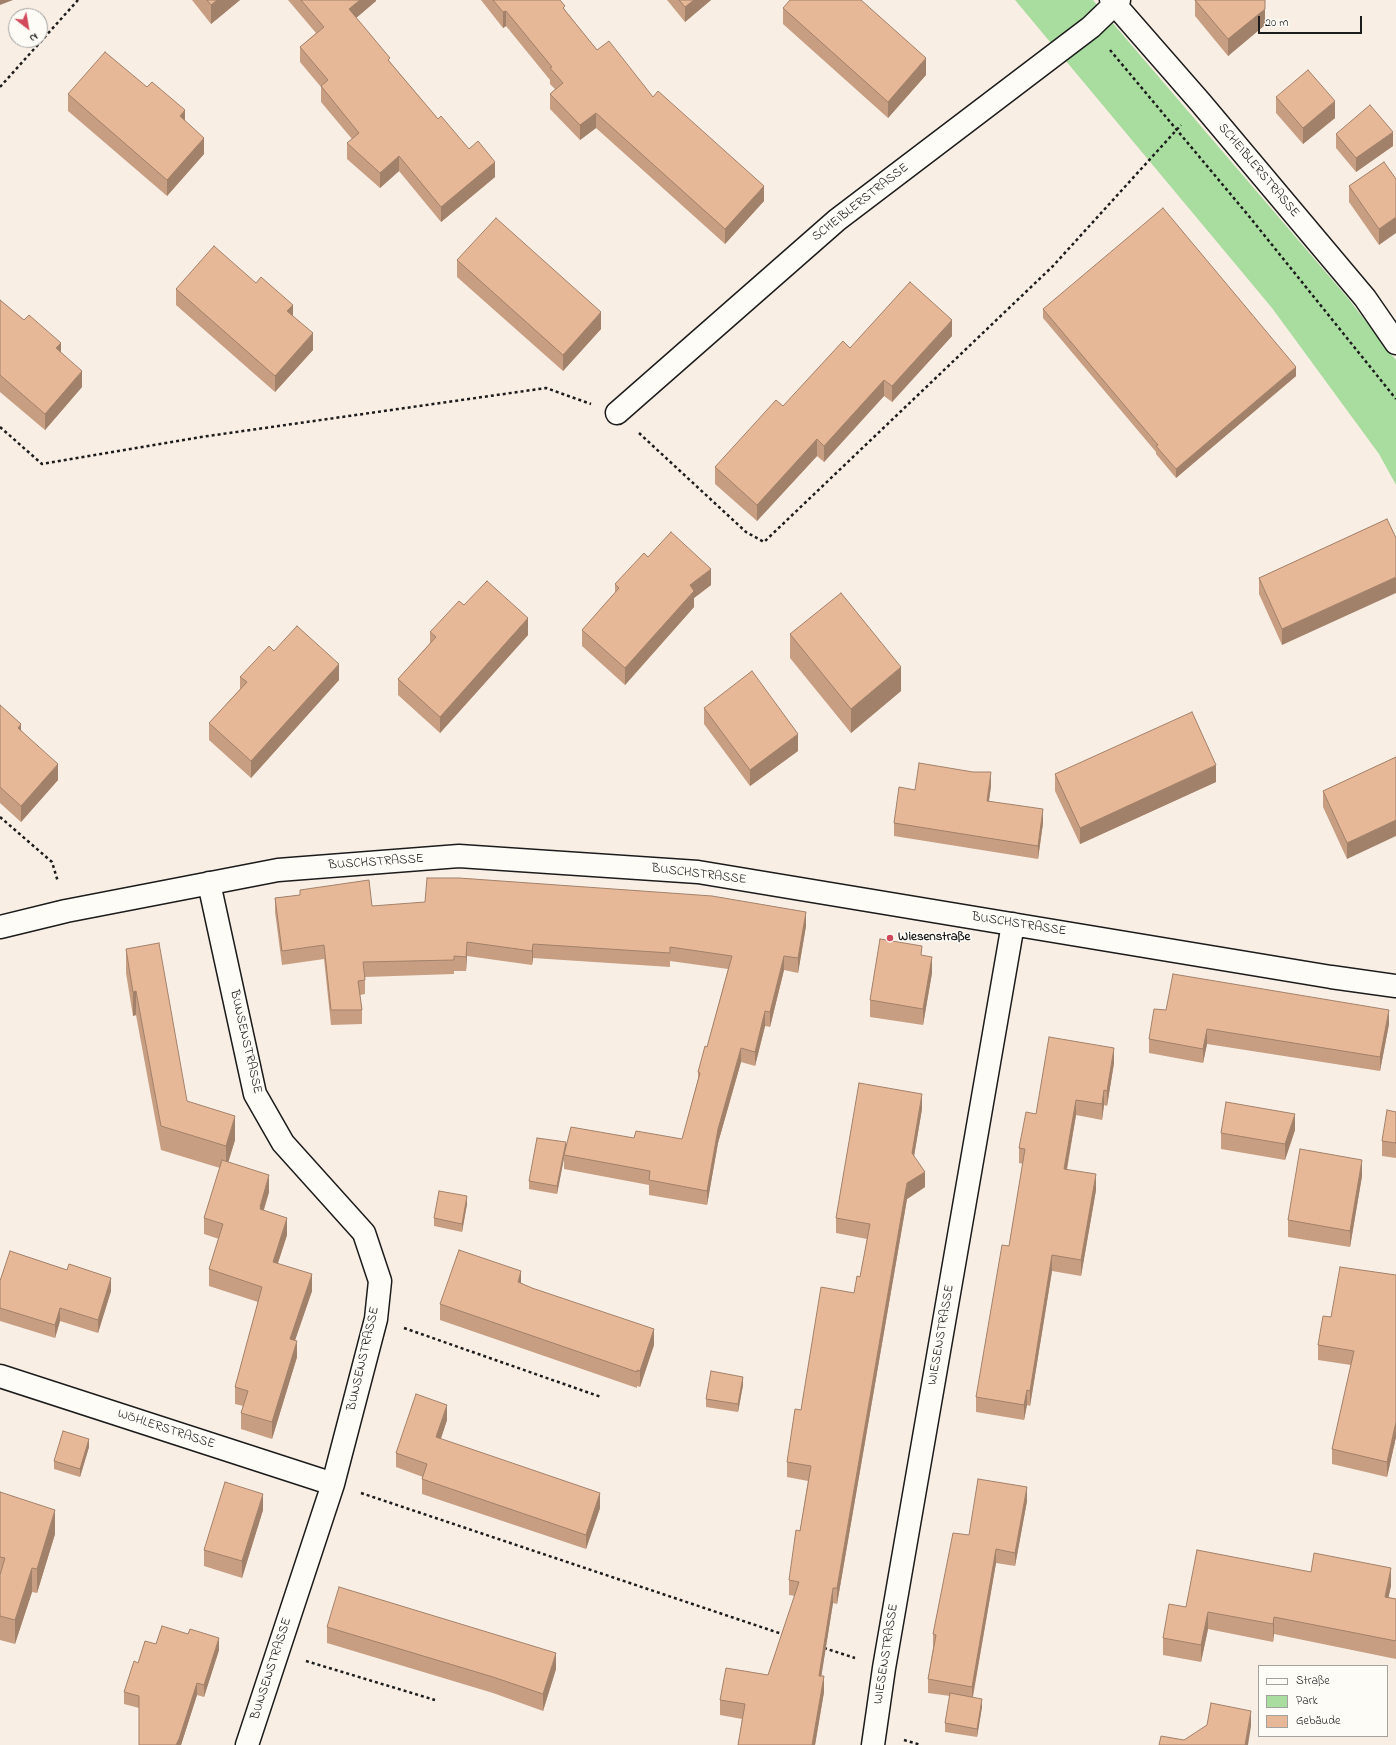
<!DOCTYPE html>
<html>
<head>
<meta charset="utf-8">
<style>
  body { margin:0 }
  #map { position:relative; width:1396px; height:1745px; overflow:hidden; background:#f9eee4; font-family:"Indie Flower",sans-serif }
  canvas { display:block }
  .legend { position:absolute; left:1258px; top:1665px; width:130px; height:72px; box-sizing:border-box; background:#fdfcf7; border:1px solid #a3a29f; margin:0; padding:5px 7px; list-style:none; font-size:12px; color:#1c1c1c }
  .legend li { display:flex; align-items:center; gap:8px; height:20px }
  .legend b { width:20px; border:1px solid #a3a29f }
  .north { position:absolute; left:8px; top:8px; width:40px; height:40px; box-sizing:border-box; background:#fdfcf7; border:1px solid #a3a29f; border-radius:50%; rotate:149deg; font-size:11px; font-weight:700; line-height:16px; text-align:center; color:#1c1c1c }
  .north::after { content:''; display:block; margin:auto; width:14px; height:18px; background:#d1495b; clip-path:polygon(50% 0,100% 100%,50% 72%,0 100%) }
  .scale { position:absolute; left:1258px; top:16px; width:104px; height:18px; box-sizing:border-box; border:2px solid #1c1c1c; border-top:0; padding-left:5px; font-size:12px; line-height:14px; white-space:nowrap; color:#1c1c1c; -webkit-text-stroke:3px #fdfcf7; paint-order:stroke }
</style>
</head>
<body>
<div id="map">
<canvas width="1396" height="1745"></canvas>
<ul class="legend">
<li><b style="height:5px;background:#fdfcf7"></b>Straße</li>
<li><b style="height:11px;background:#a9dda0"></b>Park</li>
<li><b style="height:11px;background:#e7b897"></b>Gebäude</li>
</ul>
<div class="north">N</div>
<div class="scale">20 m</div>
</div>
<script>
const g = document.querySelector('canvas').getContext('2d');
g.lineJoin = 'round';
function paint(path, color) { g.fillStyle = color; g.fill(path, 'evenodd'); }
const toPath = rows => new Path2D(rows.map(r => 'M' + r).join(''));
function strokePath(path, color, width, dash) { g.strokeStyle = color; g.lineWidth = width; g.lineCap = dash ? 'butt' : 'round'; g.setLineDash(dash || []); g.stroke(path); }
function label(font, color, halo, rows, align = 'center') {
  g.font = font + ' "Indie Flower",sans-serif'; g.lineWidth = 3; g.setLineDash([]); g.textBaseline = 'middle'; g.strokeStyle = halo; g.fillStyle = color; for (const [text, x, y, turn = 0] of rows) {
    g.save(); g.translate(x, y); g.rotate((+turn || 0) * Math.PI / 180); g.textAlign = isNaN(turn) ? turn : align; if (halo) g.strokeText(text, 0, 0); g.fillText(text, 0, 0); g.restore();
  }
}
paint(toPath([
  [1015,0,1093,0,1347,297,1396,360,1396,485,1379,454,1272,308]
]), '#a9dda0');
const minor = toPath([
  [1111,0,1201,103,1365,298,1396,343],
  [617,413,837,220,1091,27,1119,0],
  [209,883,255,1094,283,1143,364,1233,380,1281,376,1319,333,1484,247,1745],
  [0,927,66,911,278,870,459,856,698,872,1331,977,1396,986],
  [0,1376,333,1484],
  [873,1745,884,1668,1013,924]
]);
strokePath(minor, '#1c1c1c', 25);
strokePath(toPath([
  [1110,50,1248,215,1396,399],
  [0,87,78,0],
  [0,427,42,464,201,437,546,388,591,404],
  [639,433,746,532,764,542,1053,266,1181,125],
  [0,817,52,862,58,882],
  [404,1328,601,1397],
  [361,1493,785,1635],
  [824,1648,855,1658],
  [306,1661,435,1700],
  [904,1740,921,1745]
]), '#1c1c1c', 2.5, [3, 3]);
strokePath(minor, '#fdfcf7', 22);
paint(toPath([
  [192,0,240,0,211,24],
  [288,0,376,0,376,1,356,18,390,62,438,119,469,149,495,177,441,222,399,171,380,188,347,159,347,143,352,139,321,102,321,87,300,62,300,47,316,33],
  [481,0,560,0,565,10,597,50,653,97,764,201,725,244,596,128,580,140,550,109,550,94,555,89,550,84,550,80,506,26,503,28],
  [667,0,711,0,685,22],
  [1195,0,1265,25,1228,56,1195,16],
  [783,8,926,75,888,118,783,24],
  [68,94,185,120,204,154,167,196,68,111],
  [1276,97,1335,118,1303,144,1276,113],
  [1336,134,1393,146,1356,172,1336,148],
  [1384,162,1379,245,1349,202,1349,186],
  [457,260,601,329,563,371,457,277],
  [256,283,293,316,313,350,275,392,176,305,176,289],
  [0,300,61,352,82,387,45,430,0,392],
  [1043,309,1296,376,1176,478,1156,454,1156,452,1043,318],
  [952,336,892,402,884,396,824,462,817,456,757,521,715,484,715,467,783,406,850,348],
  [1387,519,1282,645,1259,594,1259,578],
  [648,557,711,585,694,598,694,607,625,685,582,646,582,630,615,593,615,584],
  [430,632,528,635,440,733,398,695,398,679,430,643],
  [790,634,901,691,851,733,790,658],
  [274,651,339,680,251,778,209,740,209,723,240,689,240,677],
  [0,705,21,730,58,780,21,822,0,803],
  [704,708,798,751,750,786,704,724],
  [1396,757,1347,859,1323,807,1323,791],
  [1055,774,1216,782,1080,844,1055,791],
  [991,786,989,801,1043,823,1038,859,894,836,894,823,915,790],
  [300,890,372,906,806,926,798,973,784,970,770,1027,765,1026,755,1066,741,1062,718,1143,707,1205,649,1195,649,1185,564,1169,564,1158,557,1194,529,1189,529,1181,566,1148,634,1138,682,1139,698,1079,698,1072,707,1047,728,969,670,961,670,967,533,958,532,965,467,956,466,971,454,971,454,974,365,977,365,994,360,995,362,1010,362,1024,331,1025,324,959,282,965,275,912,275,898,300,895],
  [126,949,187,1101,235,1140,228,1162,269,1192,264,1210,287,1235,278,1263,312,1291,295,1340,297,1357,272,1439,241,1429,241,1413,243,1406,235,1404,235,1387,258,1302,209,1286,209,1269,219,1239,204,1234,204,1218,220,1168,161,1150,136,1015,133,1016,126,973],
  [932,973,923,1025,870,1017,870,1000],
  [1166,1010,1389,1024,1380,1071,1207,1044,1203,1063,1149,1053,1149,1039],
  [1114,1063,1107,1106,1104,1105,1102,1120,1076,1115,1067,1170,1096,1190,1081,1276,1052,1271,1030,1406,1027,1405,1024,1420,976,1412,976,1397,1009,1246,1023,1164,1019,1163,1019,1148,1036,1114],
  [922,1109,914,1156,925,1187,907,1199,837,1604,833,1603,821,1676,824,1692,815,1745,738,1745,742,1719,720,1715,720,1700,768,1675,795,1596,789,1595,789,1580,800,1531,808,1481,787,1477,787,1462,801,1410,854,1293,860,1277,867,1239,836,1233,836,1218],
  [1396,1112,1396,1158,1382,1156,1382,1141],
  [1295,1130,1285,1160,1221,1149,1221,1133],
  [1362,1176,1350,1247,1288,1237,1288,1220],
  [467,1204,462,1232,434,1226,434,1218],
  [67,1270,111,1291,98,1333,60,1321,55,1338,0,1321,0,1281],
  [1396,1275,1396,1437,1387,1477,1332,1464,1332,1449,1351,1365,1318,1360,1318,1345,1331,1317],
  [521,1283,654,1345,640,1387,637,1386,637,1388,440,1320,440,1304],
  [743,1385,738,1412,706,1407,706,1399],
  [447,1420,441,1439,600,1508,586,1549,422,1494,422,1479,423,1477,396,1467,396,1453],
  [89,1447,80,1477,54,1469,54,1461],
  [0,1492,55,1534,37,1593,32,1592,15,1644,0,1640],
  [1027,1501,1015,1566,996,1563,973,1697,982,1707,977,1737,945,1732,945,1723,950,1696,928,1693,928,1679,933,1648,933,1634,969,1535],
  [263,1510,242,1578,204,1566,204,1550],
  [1311,1572,1391,1586,1388,1597,1396,1599,1396,1659,1274,1634,1273,1642,1208,1629,1201,1662,1163,1655,1163,1638,1186,1607],
  [327,1627,556,1669,543,1711,493,1693,327,1643],
  [156,1644,219,1650,204,1697,197,1695,181,1745,139,1745,139,1708,124,1704,124,1692,138,1663]
]), '#c79e82');
paint(toPath([
  [0,0,13,0,0,5],
  [217,0,240,0,211,24,211,5],
  [360,0,376,0,376,1,349,24,349,9],
  [694,0,711,0,685,22,685,7],
  [1265,9,1265,25,1228,56,1228,39],
  [506,11,506,26,503,28,503,12],
  [926,58,926,75,888,118,888,102],
  [1335,101,1335,118,1303,144,1303,128],
  [185,110,185,127,180,116],
  [596,113,596,128,580,140,580,125],
  [1393,132,1393,146,1356,172,1356,158],
  [204,138,204,154,167,196,167,180],
  [399,156,399,171,380,188,380,173],
  [495,162,495,177,441,222,441,207],
  [764,186,764,201,725,244,725,229],
  [1396,217,1396,233,1379,245,1379,229],
  [293,305,293,322,287,311],
  [601,312,601,329,563,371,563,355],
  [952,320,952,336,892,402,892,386],
  [313,333,313,350,275,392,275,376],
  [61,343,61,359,56,348],
  [1296,367,1296,376,1176,478,1176,469],
  [82,371,82,387,45,430,45,414],
  [884,380,884,396,824,462,824,446],
  [817,439,817,456,757,521,757,505],
  [711,569,711,585,694,598,694,607,625,685,625,668,690,585],
  [1396,577,1396,593,1282,645,1282,629],
  [528,618,528,635,440,733,440,717],
  [339,664,339,680,251,778,251,761],
  [901,667,901,691,851,733,851,709],
  [21,724,21,740,18,728],
  [798,734,798,751,750,786,750,770],
  [58,764,58,780,21,822,21,806],
  [1216,765,1216,782,1080,844,1080,828],
  [991,772,991,786,987,814,987,801],
  [1043,809,1043,823,1038,859,1038,846],
  [1396,820,1396,836,1347,859,1347,843],
  [806,912,806,926,798,973,798,958],
  [467,942,467,956,466,971,466,957],
  [533,944,533,958,532,965,532,951],
  [784,956,784,970,770,1027,770,1012],
  [932,957,932,973,923,1025,923,1009],
  [136,991,136,1015,133,1016,133,992],
  [1389,1010,1389,1024,1380,1071,1380,1057],
  [765,1011,765,1026,755,1066,755,1052],
  [1207,1029,1207,1044,1203,1063,1203,1049],
  [741,1048,741,1062,718,1143,707,1205,707,1191,718,1129],
  [1114,1048,1114,1063,1107,1106,1107,1091],
  [1104,1090,1104,1105,1102,1120,1102,1104],
  [922,1094,922,1109,912,1168,912,1153],
  [1076,1100,1076,1115,1064,1184,1064,1169],
  [1295,1114,1295,1130,1285,1160,1285,1144],
  [235,1116,235,1140,226,1170,226,1146],
  [566,1142,566,1151,564,1155,564,1158,557,1194,557,1186],
  [1362,1160,1362,1176,1350,1247,1350,1231],
  [925,1172,925,1187,907,1199,837,1604,837,1588,907,1183],
  [1096,1174,1096,1190,1081,1276,1081,1260],
  [269,1175,269,1192,261,1218,260,1207],
  [467,1196,467,1204,462,1232,462,1224],
  [287,1218,287,1235,273,1278,273,1262],
  [1052,1255,1052,1271,1030,1406,1030,1391],
  [521,1271,521,1287,518,1282],
  [312,1274,312,1291,290,1355,290,1339],
  [111,1278,111,1291,98,1333,98,1320],
  [60,1308,60,1321,55,1338,55,1325],
  [654,1329,654,1345,640,1387,640,1371],
  [297,1341,297,1357,272,1439,272,1422],
  [743,1377,743,1385,738,1412,738,1404],
  [1027,1390,1027,1405,1024,1420,1024,1405],
  [447,1405,447,1420,436,1452,436,1437],
  [1396,1422,1396,1437,1387,1477,1387,1462],
  [89,1439,89,1447,80,1477,80,1469],
  [1027,1487,1027,1501,1015,1566,1015,1553],
  [600,1493,600,1508,586,1549,586,1535],
  [263,1494,263,1510,242,1578,242,1561],
  [55,1510,55,1534,37,1593,37,1569],
  [996,1549,996,1563,972,1700,972,1687],
  [32,1568,32,1592,15,1644,15,1620],
  [1391,1568,1391,1586,1385,1614,1385,1597],
  [833,1588,833,1603,819,1691,819,1676],
  [1208,1612,1208,1629,1201,1662,1201,1645],
  [1274,1617,1274,1634,1273,1642,1273,1624],
  [219,1638,219,1650,204,1697,204,1685],
  [556,1653,556,1669,543,1711,543,1694],
  [824,1676,824,1692,815,1745,812,1745],
  [197,1683,197,1695,181,1745,176,1745],
  [982,1699,982,1707,977,1737,977,1729],
  [1251,1711,1251,1726,1248,1745,1245,1745]
]), '#a2816a');
const building = toPath([
  [207,0,217,0,211,5,207,0],
  [301,0,360,0,349,9,390,58,388,60,438,119,441,116,469,149,478,141,495,162,441,207,399,156,380,173,347,143,359,133,321,86,328,80,300,47,324,27,301,0],
  [493,0,560,0,565,6,563,8,597,50,609,41,653,97,658,91,764,186,725,229,596,113,580,125,550,94,563,83,550,68,552,67,506,11,503,12,493,0],
  [679,0,694,0,685,7,679,0],
  [790,0,861,0,926,58,888,102,783,8,790,0],
  [1195,0,1265,0,1265,9,1228,39,1195,0],
  [105,52,147,87,152,82,185,110,180,116,204,138,167,180,68,94,105,52],
  [1308,70,1335,101,1303,128,1276,97,1308,70],
  [1370,105,1393,132,1356,158,1336,134,1370,105],
  [1384,162,1396,179,1396,217,1379,229,1349,186,1384,162],
  [1163,208,1296,367,1176,469,1156,446,1158,445,1043,309,1163,208],
  [496,218,601,312,563,355,457,260,496,218],
  [214,246,256,283,261,277,293,305,287,311,313,333,275,376,176,289,214,246],
  [910,282,952,320,892,386,884,380,824,446,817,439,757,505,715,467,776,400,783,406,843,341,850,348,910,282],
  [0,300,24,320,29,315,61,343,56,348,82,371,45,414,0,375,0,300],
  [1387,519,1396,538,1396,577,1282,629,1259,578,1387,519],
  [671,532,711,569,690,585,694,591,625,668,582,630,619,588,615,584,644,553,648,557,671,532],
  [487,581,528,618,440,717,398,679,436,637,430,632,459,601,464,605,487,581],
  [841,593,901,667,851,709,790,634,841,593],
  [297,626,339,664,251,761,209,723,247,682,240,677,269,646,274,651,297,626],
  [752,671,798,734,750,770,704,708,752,671],
  [0,705,21,724,18,728,58,764,21,806,0,787,0,705],
  [1192,712,1216,765,1080,828,1055,774,1192,712],
  [1396,757,1396,820,1347,843,1323,791,1396,757],
  [919,763,973,772,991,772,987,801,1043,809,1038,846,894,823,899,787,915,790,919,763],
  [427,878,459,878,712,896,806,912,798,958,784,956,770,1012,765,1011,755,1052,741,1048,718,1129,707,1191,649,1180,650,1171,564,1155,571,1127,634,1138,636,1131,682,1139,700,1073,698,1072,705,1046,707,1047,732,956,670,947,670,953,533,944,532,951,467,942,466,957,454,956,454,960,363,962,365,980,358,981,362,1010,331,1010,324,945,282,951,275,898,300,895,300,890,369,880,372,906,425,902,427,878],
  [880,939,922,946,921,955,932,957,923,1009,870,1000,880,939],
  [159,943,187,1101,235,1116,226,1146,161,1126,136,991,133,992,126,949,159,943],
  [1173,974,1389,1010,1380,1057,1207,1029,1203,1049,1149,1039,1154,1009,1166,1010,1173,974],
  [1049,1037,1114,1048,1107,1091,1104,1090,1102,1104,1076,1100,1064,1169,1096,1174,1081,1260,1052,1255,1030,1391,1027,1390,1024,1405,976,1397,1002,1245,1009,1246,1025,1149,1019,1148,1026,1112,1036,1114,1049,1037],
  [859,1083,922,1094,912,1153,925,1172,907,1183,837,1588,833,1588,819,1676,824,1676,812,1745,738,1745,745,1704,720,1700,726,1668,768,1675,799,1582,789,1580,796,1530,800,1531,811,1466,787,1462,795,1409,801,1410,821,1287,854,1293,857,1276,860,1277,870,1224,836,1218,859,1083],
  [1226,1102,1295,1114,1285,1144,1221,1133,1226,1102],
  [1387,1110,1396,1112,1396,1143,1382,1141,1387,1110],
  [537,1138,566,1142,557,1186,529,1181,537,1138],
  [1300,1149,1362,1160,1350,1231,1288,1220,1300,1149],
  [222,1160,269,1175,260,1207,261,1207,260,1209,287,1218,273,1262,312,1274,290,1339,297,1341,272,1422,241,1413,248,1391,235,1387,262,1287,209,1269,223,1224,204,1218,222,1160],
  [439,1191,467,1196,462,1224,434,1218,439,1191],
  [459,1250,521,1271,518,1282,532,1288,654,1329,640,1371,637,1370,637,1372,440,1304,459,1250],
  [10,1251,67,1270,69,1264,111,1278,98,1320,60,1308,55,1325,0,1308,0,1281,10,1251],
  [1340,1267,1396,1275,1396,1422,1387,1462,1332,1449,1354,1351,1318,1345,1323,1316,1331,1317,1340,1267],
  [711,1371,743,1377,738,1404,706,1399,711,1371],
  [416,1394,447,1405,436,1437,600,1493,586,1535,422,1479,427,1464,396,1453,416,1394],
  [63,1431,89,1439,80,1469,54,1461,63,1431],
  [978,1479,1027,1487,1015,1553,996,1549,972,1687,928,1679,936,1635,933,1634,953,1533,969,1535,978,1479],
  [225,1482,263,1494,242,1561,204,1550,225,1482],
  [0,1492,55,1510,37,1569,32,1568,15,1620,0,1616,0,1575,5,1558,0,1557,0,1492],
  [1197,1550,1311,1572,1314,1553,1391,1568,1385,1597,1396,1599,1396,1641,1274,1617,1273,1624,1208,1612,1201,1645,1163,1638,1169,1604,1186,1607,1197,1550],
  [339,1587,556,1653,543,1694,493,1677,327,1627,339,1587],
  [162,1626,188,1634,190,1629,219,1638,204,1685,197,1683,179,1739,176,1745,139,1745,139,1696,124,1692,134,1661,138,1663,145,1641,156,1644,162,1626],
  [950,1693,982,1699,977,1729,945,1723,950,1693],
  [1211,1703,1251,1711,1245,1745,1159,1745,1161,1736,1184,1740,1207,1725,1211,1703]
]);
paint(building, '#e7b897');
strokePath(building, '#a2816a', 1);
for (const [x, y, r, color] of [
  [890,938,4,"#d1495b"]
]) { const dot = new Path2D(); dot.arc(x, y, r, 0, 2 * Math.PI); g.fillStyle = color; g.fill(dot); strokePath(dot, '#fdfcf7', 1.5); }
label('13px', '#1c1c1c', '#fdfcf7', [
  ["SCHEIBLERSTRASSE",1258,171,50],
  ["SCHEIBLERSTRASSE",861,203,-38],
  ["BUSCHSTRASSE",376,863,-4],
  ["BUSCHSTRASSE",699,875,7],
  ["BUSCHSTRASSE",1019,925,9],
  ["BUNSENSTRASSE",245,1042,77],
  ["WIESENSTRASSE",942,1335,-80],
  ["BUNSENSTRASSE",364,1359,-77],
  ["WÖHLERSTRASSE",166,1430,18],
  ["WIESENSTRASSE",887,1654,-81],
  ["BUNSENSTRASSE",272,1669,-72]
]);
label('bold 13px', '#1c1c1c', '#fdfcf7', [
  ["Wiesenstraße",898,938]
], 'left');
</script>
</body>
</html>
